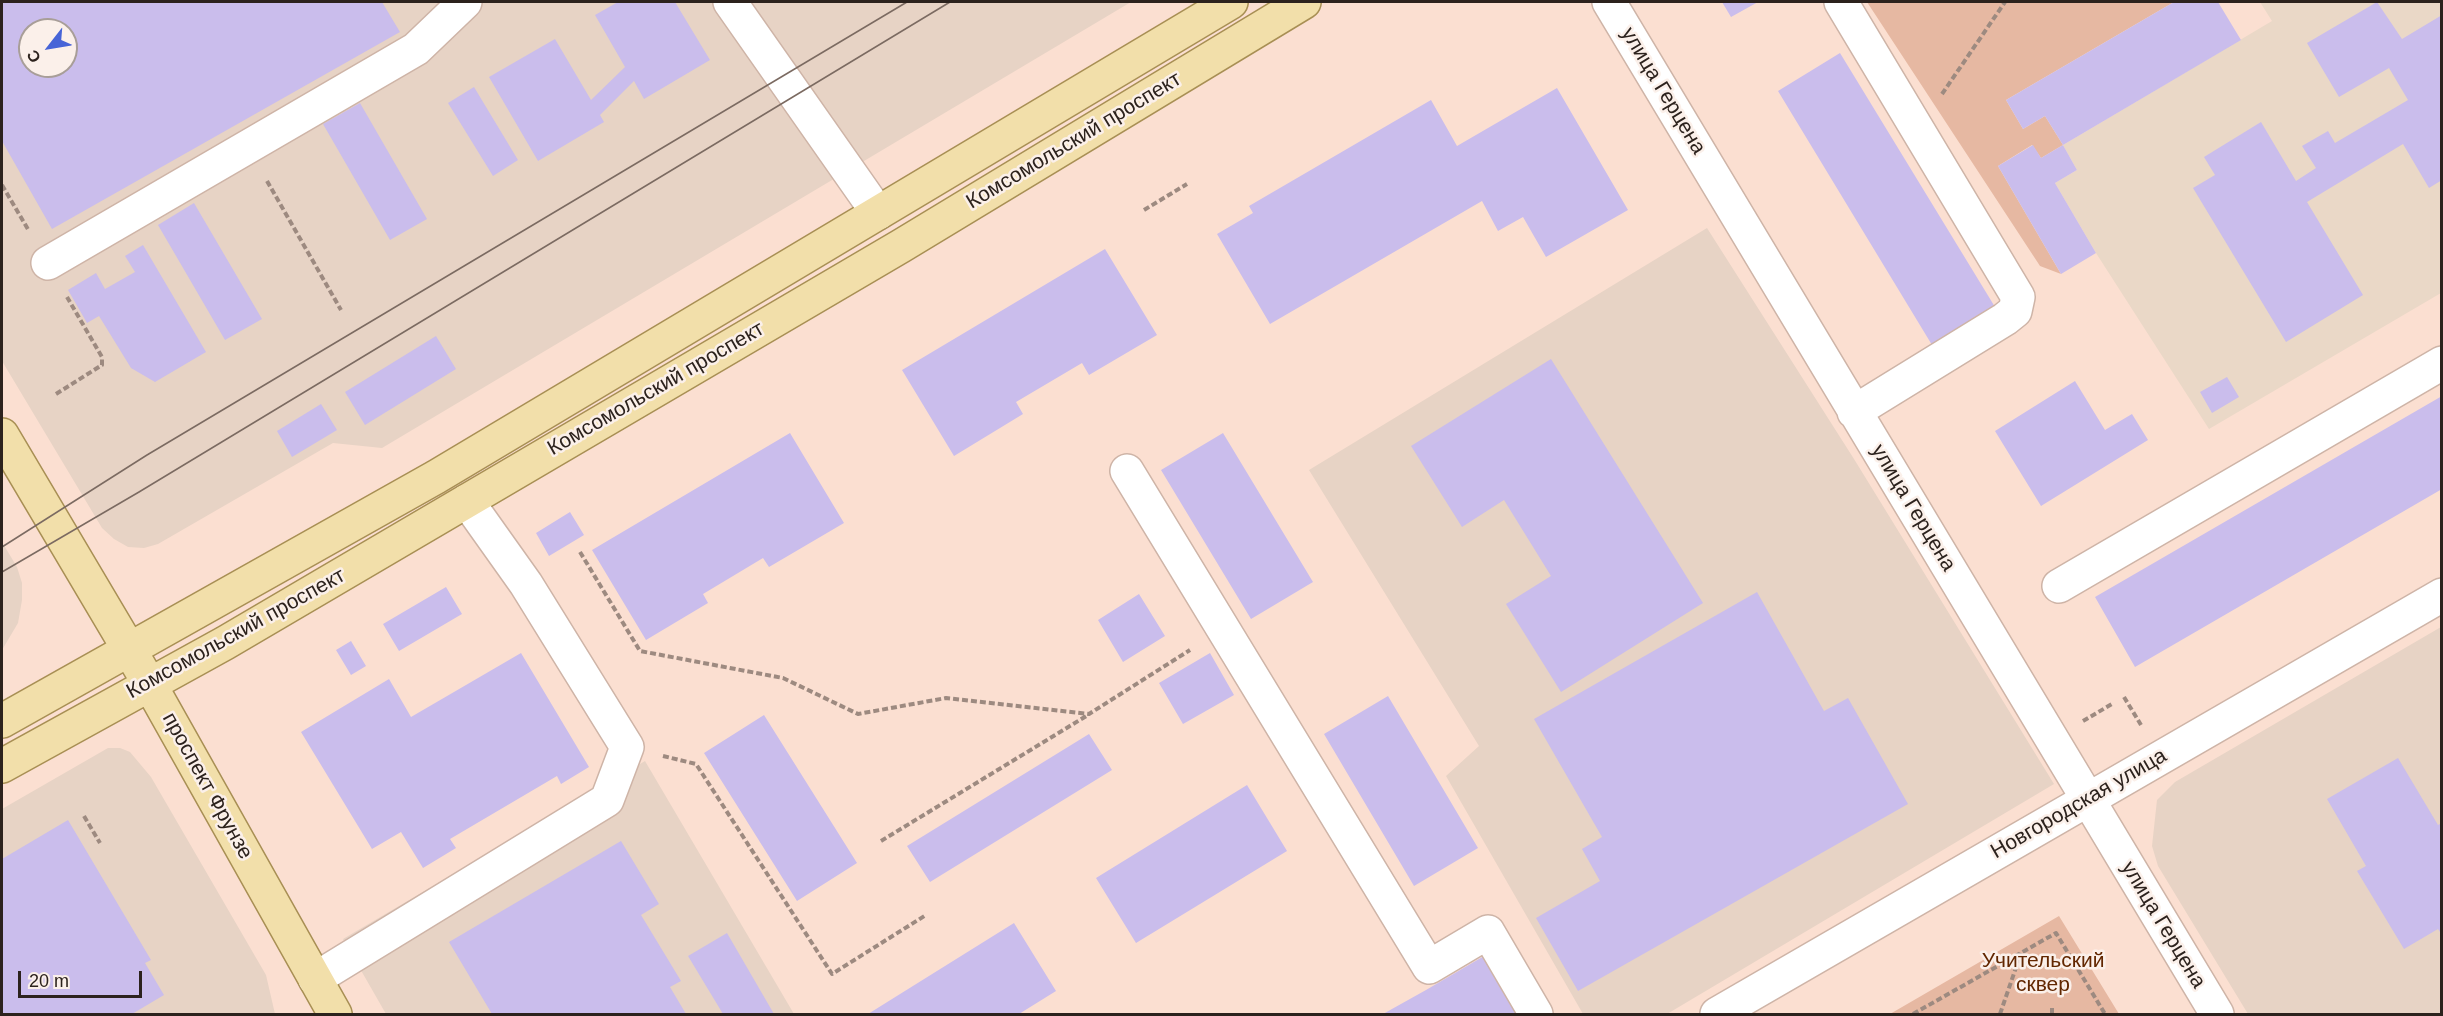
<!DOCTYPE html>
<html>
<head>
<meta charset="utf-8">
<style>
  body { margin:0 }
  #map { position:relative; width:2443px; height:1016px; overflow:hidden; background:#fbdfd1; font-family:Arial,sans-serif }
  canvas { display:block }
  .frame { position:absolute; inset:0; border:3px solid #2c221d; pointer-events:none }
  .north { position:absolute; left:18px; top:18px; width:60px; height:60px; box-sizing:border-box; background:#fbf0ea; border:2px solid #a89e98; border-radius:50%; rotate:239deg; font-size:16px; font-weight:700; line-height:24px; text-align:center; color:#2c221d }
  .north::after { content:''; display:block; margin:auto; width:21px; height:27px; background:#4764d7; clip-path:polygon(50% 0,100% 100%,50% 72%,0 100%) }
  .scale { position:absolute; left:18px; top:971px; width:124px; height:27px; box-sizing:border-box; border:3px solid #2c221d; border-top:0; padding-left:8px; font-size:18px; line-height:21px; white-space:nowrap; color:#2c221d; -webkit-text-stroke:4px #fbf0ea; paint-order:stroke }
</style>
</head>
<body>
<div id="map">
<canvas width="2443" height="1016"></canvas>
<div class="frame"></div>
<div class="north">С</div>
<div class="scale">20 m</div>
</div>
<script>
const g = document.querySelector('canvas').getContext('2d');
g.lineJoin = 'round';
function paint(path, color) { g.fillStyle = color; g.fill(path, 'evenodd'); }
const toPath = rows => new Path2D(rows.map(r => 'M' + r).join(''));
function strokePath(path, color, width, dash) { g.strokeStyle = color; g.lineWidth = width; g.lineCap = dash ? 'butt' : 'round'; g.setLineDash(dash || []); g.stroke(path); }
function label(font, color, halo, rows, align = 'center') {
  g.font = font + ' Arial,sans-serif'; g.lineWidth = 5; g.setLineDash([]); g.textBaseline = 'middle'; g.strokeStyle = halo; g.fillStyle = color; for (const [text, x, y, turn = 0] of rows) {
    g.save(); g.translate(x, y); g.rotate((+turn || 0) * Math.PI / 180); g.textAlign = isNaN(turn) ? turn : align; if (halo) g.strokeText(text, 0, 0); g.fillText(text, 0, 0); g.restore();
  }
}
paint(toPath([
  [2,2,1131,2,382,448,333,443,158,544,144,548,128,547,114,539,102,528,2,361],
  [30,30,66,30,66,66,30,66],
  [1707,228,1854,459,2054,784,1667,1014,1583,1014,1446,776,1479,746,1309,470],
  [2,542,17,567,22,583,22,600,18,623,2,650],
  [2441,627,2441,1014,2248,1014,2158,866,2152,846,2157,800,2175,782],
  [108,748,120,748,130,752,151,777,266,975,275,1014,133,1014,106,968,38,907,2,928,2,809],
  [645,761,794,1014,386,1014,343,939]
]), '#e7d3c5');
paint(toPath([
  [2260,2,2441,2,2441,293,2209,429,2096,253,2055,183,2077,170,2063,145,2272,21]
]), '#ead8c7');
paint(toPath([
  [1867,2,2174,2,2006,100,2023,129,2045,116,2063,145,2041,158,2032,145,1998,166,2061,274,2040,266],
  [2059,916,2119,1014,1890,1014]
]), '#e6b8a2');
paint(toPath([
  [2,2,382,2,400,32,52,229,2,141],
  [30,30,66,30,66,66,30,66],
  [618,2,675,2,710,60,644,99,634,81,600,115,604,122,538,161,489,77,555,39,591,100,625,67,595,15],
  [1722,2,1758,2,1731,17],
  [2174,2,2218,2,2241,40,2063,145,2045,116,2023,129,2006,100],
  [2377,2,2402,39,2442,15,2442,180,2429,188,2403,144,2307,202,2363,295,2286,342,2193,188,2215,175,2204,157,2261,122,2296,181,2316,168,2302,146,2328,131,2335,143,2408,100,2389,68,2339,97,2307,43],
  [1840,53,1995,307,1932,345,1778,91],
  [474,87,518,160,493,176,448,103],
  [1557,88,1628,210,1546,257,1523,217,1498,231,1482,201,1270,324,1217,234,1253,213,1249,206,1431,100,1457,146],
  [360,103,427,219,390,240,323,124],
  [2033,145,2041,158,2063,145,2077,170,2055,183,2096,253,2061,274,1998,166],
  [194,203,262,319,225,340,158,225],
  [143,245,206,352,155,382,131,368,99,316,87,323,68,290,96,273,105,289,135,272,125,256],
  [1105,249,1157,335,1089,375,1082,363,1016,402,1023,414,954,456,902,370],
  [436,336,456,369,365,425,345,392],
  [1551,359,1703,603,1561,692,1506,604,1551,576,1504,500,1462,527,1411,446],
  [2227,377,2239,397,2212,413,2200,392],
  [2075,381,2105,430,2132,414,2148,440,2041,506,1995,431],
  [2442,396,2442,489,2135,667,2095,597],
  [321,404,337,430,292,457,277,431],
  [790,433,844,523,769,567,763,558,703,594,708,603,646,640,592,550],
  [1223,433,1313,582,1251,619,1161,470],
  [570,512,584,535,549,556,536,533],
  [446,587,462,614,399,651,383,624],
  [1757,592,1824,711,1848,698,1908,804,1578,991,1536,918,1600,881,1582,849,1602,837,1534,719],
  [1139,594,1165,636,1123,662,1098,620],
  [351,641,366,666,351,675,336,650],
  [521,653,589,767,561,784,557,776,450,839,456,848,423,868,401,832,372,849,301,732,389,679,411,717],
  [1210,653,1234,695,1183,724,1159,683],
  [1388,696,1478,848,1414,886,1324,734],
  [764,715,857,863,797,901,704,753],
  [1089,734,1112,770,930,882,907,846],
  [2398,758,2438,825,2442,823,2442,935,2438,929,2404,949,2357,871,2366,866,2327,799],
  [1247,785,1287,851,1136,943,1096,878],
  [68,820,151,960,145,963,164,995,132,1014,2,1014,2,859],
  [621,841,659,904,641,915,681,981,670,987,686,1014,492,1014,449,942],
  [1014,923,1056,991,1019,1014,868,1014],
  [727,933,774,1014,723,1014,688,956],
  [1484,956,1518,1014,1383,1014,1426,990]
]), '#cabdec');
const minor = toPath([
  [730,2,878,213],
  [1609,2,2217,1014],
  [1841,2,2018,297,2015,311,2005,319,1854,412],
  [48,263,416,49,465,2],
  [1127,471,1429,967,1488,932,1536,1014],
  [2059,586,2442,363],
  [315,979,607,800,627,747,526,584,467,501],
  [1717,1014,2442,595]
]);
const major = toPath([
  [2,435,149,683,335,1014],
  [2,721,436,477,1231,2],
  [2,766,225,643,901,246,1304,2]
]);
strokePath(minor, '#ceb4a7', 36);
strokePath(major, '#a88f54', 36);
strokePath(toPath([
  [1942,94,2005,2],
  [267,181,341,310],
  [2,185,29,231],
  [1144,210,1187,184],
  [56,394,102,365,102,357,67,297],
  [580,552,640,651,783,678,858,714,946,698,1089,714,1190,650],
  [2124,697,2141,725],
  [2083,721,2112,704],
  [663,756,696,764,832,974,926,915],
  [84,816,100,843],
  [881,841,1088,715],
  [1913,1014,2056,933,2105,1014],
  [2000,1014,2021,953],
  [2052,1014,2052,1005]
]), '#9d8a80', 4, [6, 3]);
strokePath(minor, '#fff', 33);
strokePath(major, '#f2dfaa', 33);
strokePath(toPath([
  [2,547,147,455,907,2],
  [2,572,139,492,950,2]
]), '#7b6a61', 1.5);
label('21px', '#2c221d', '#fbf0ea', [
  ["улица Герцена",1663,91,59],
  ["Комсомольский проспект",1074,141,-31],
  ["Комсомольский проспект",656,389,-30],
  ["улица Герцена",1913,508,59],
  ["Комсомольский проспект",236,634,-29],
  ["проспект Фрунзе",207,786,61],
  ["Новгородская улица",2079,804,-30],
  ["улица Герцена",2163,925,59]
]);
label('21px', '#622701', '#fbf0ea', [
  ["Учительский",2043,961],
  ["сквер",2043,985]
]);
</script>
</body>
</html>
